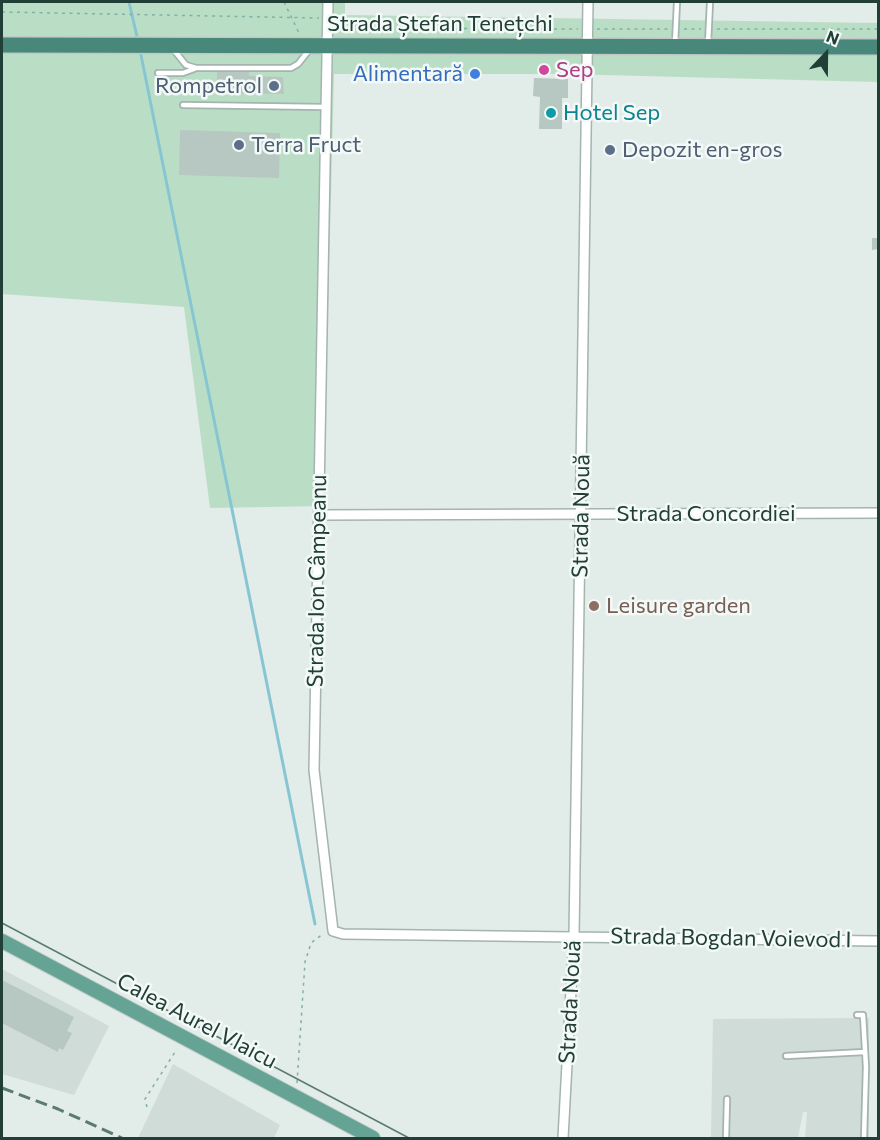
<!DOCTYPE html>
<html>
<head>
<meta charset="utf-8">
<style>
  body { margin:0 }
  #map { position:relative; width:880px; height:1140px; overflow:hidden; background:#e2ece8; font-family:Commissioner,sans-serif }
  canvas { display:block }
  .frame { position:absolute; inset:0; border:3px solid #213e37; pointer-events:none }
  .north { position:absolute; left:796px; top:24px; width:60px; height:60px; -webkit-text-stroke:4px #f2f9f6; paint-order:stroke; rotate:22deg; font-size:16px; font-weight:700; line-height:24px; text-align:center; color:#213e37 }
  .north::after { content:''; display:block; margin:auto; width:21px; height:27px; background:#213e37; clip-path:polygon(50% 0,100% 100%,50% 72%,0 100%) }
</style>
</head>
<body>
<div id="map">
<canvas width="880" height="1140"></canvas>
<div class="frame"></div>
<div class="north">N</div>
</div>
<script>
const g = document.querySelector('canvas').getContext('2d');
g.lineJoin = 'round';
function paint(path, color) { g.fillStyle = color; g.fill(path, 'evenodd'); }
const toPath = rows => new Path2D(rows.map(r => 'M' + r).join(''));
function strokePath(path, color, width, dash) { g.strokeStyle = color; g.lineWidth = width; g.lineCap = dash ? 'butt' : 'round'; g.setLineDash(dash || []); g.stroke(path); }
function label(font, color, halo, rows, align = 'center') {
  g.font = font + ' Commissioner,sans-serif'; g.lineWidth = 5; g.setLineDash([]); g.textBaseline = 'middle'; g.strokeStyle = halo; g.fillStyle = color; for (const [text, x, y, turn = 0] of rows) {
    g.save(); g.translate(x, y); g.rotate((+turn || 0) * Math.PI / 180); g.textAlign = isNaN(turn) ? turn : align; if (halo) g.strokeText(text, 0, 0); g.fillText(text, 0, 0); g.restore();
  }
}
paint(toPath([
  [2,969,109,1026,74,1095,2,1074],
  [869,1018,869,1138,805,1138,807,1112,803,1112,798,1138,711,1138,713,1019],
  [173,1064,280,1125,274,1138,138,1138]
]), '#d0dcd7');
paint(toPath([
  [2,2,345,2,345,15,878,23,878,82,564,74,334,74,323,506,210,508,184,307,2,294]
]), '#badec5');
strokePath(toPath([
  [129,2,138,41],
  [140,50,315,924]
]), '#88c5d3', 3);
paint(toPath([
  [217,71,249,71,249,76,283,77,284,94,217,93],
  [534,78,568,79,568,98,562,98,562,129,539,129,540,97,533,96],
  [180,130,280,133,279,178,179,175],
  [872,238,878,238,878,249,872,250],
  [2,980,74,1017,67,1031,72,1033,63,1050,59,1048,58,1052,2,1023]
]), '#b7c7c1');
const service = toPath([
  [675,44,677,2],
  [708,44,710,2],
  [173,49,186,65,196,68,291,68,298,64,310,49],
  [158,73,183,73,194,69],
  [183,105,325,107],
  [857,1015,863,1015,866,1067,864,1138],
  [786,1056,865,1052],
  [726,1138,727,1099]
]);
const minor = toPath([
  [328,2,314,770,333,931,343,934,878,941],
  [318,515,878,513],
  [563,1138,574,935,588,2]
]);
const primary = toPath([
  [2,941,373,1138]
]);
const trunk = toPath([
  [2,45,878,47]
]);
strokePath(service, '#a4b4af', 8);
strokePath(minor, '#a4b4af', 12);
strokePath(primary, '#c1c9c7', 16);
strokePath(trunk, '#c1c9c7', 18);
strokePath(toPath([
  [284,2,299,33],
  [2,12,319,18],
  [338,20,360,28,578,29],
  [597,29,668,29],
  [684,29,701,29],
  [717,29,878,29],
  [297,1083,305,962,311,943,323,934],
  [147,1107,145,1099,177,1049]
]), '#81b1a3', 1.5, [3, 4.5]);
strokePath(service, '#fff', 4.5);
strokePath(minor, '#fff', 9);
strokePath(primary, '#65a495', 14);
strokePath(trunk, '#48887a', 15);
strokePath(toPath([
  [2,923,409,1138]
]), '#5b7a72', 1.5);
strokePath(toPath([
  [2,1088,58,1109,122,1138]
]), '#5b7a72', 3, [12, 6]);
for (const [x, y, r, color] of [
  [544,70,6,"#d1479c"],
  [475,74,6,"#3f7fe0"],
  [274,86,6,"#5c6f8a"],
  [551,113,6,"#0f9aa8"],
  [239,145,6,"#5c6f8a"],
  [610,150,6,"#5c6f8a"],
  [594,606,6,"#8d6e63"]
]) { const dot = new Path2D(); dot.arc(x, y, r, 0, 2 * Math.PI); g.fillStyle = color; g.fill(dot); strokePath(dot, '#f2f9f6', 2); }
label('22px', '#213e37', '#f2f9f6', [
  ["Strada Ștefan Tenețchi",440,24],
  ["Strada Concordiei",706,514],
  ["Strada Nouă",581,516,-89],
  ["Strada Ion Câmpeanu",317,581,-89],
  ["Strada Bogdan Voievod I",731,938,1],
  ["Strada Nouă",570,1002,-87],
  ["Calea Aurel Vlaicu",197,1021,28]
]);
label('22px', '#b23c85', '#f2f9f6', [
  ["Sep",556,70]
], 'left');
label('22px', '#366cbe', '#f2f9f6', [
  ["Alimentară",463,74]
], 'right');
label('22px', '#4e5e75', '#f2f9f6', [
  ["Rompetrol",262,86,"right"],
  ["Terra Fruct",251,145],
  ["Depozit en-gros",622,150]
], 'left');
label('22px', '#0d838f', '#f2f9f6', [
  ["Hotel Sep",563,113]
], 'left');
label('22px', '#785e54', '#f2f9f6', [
  ["Leisure garden",606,606]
], 'left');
</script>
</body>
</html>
